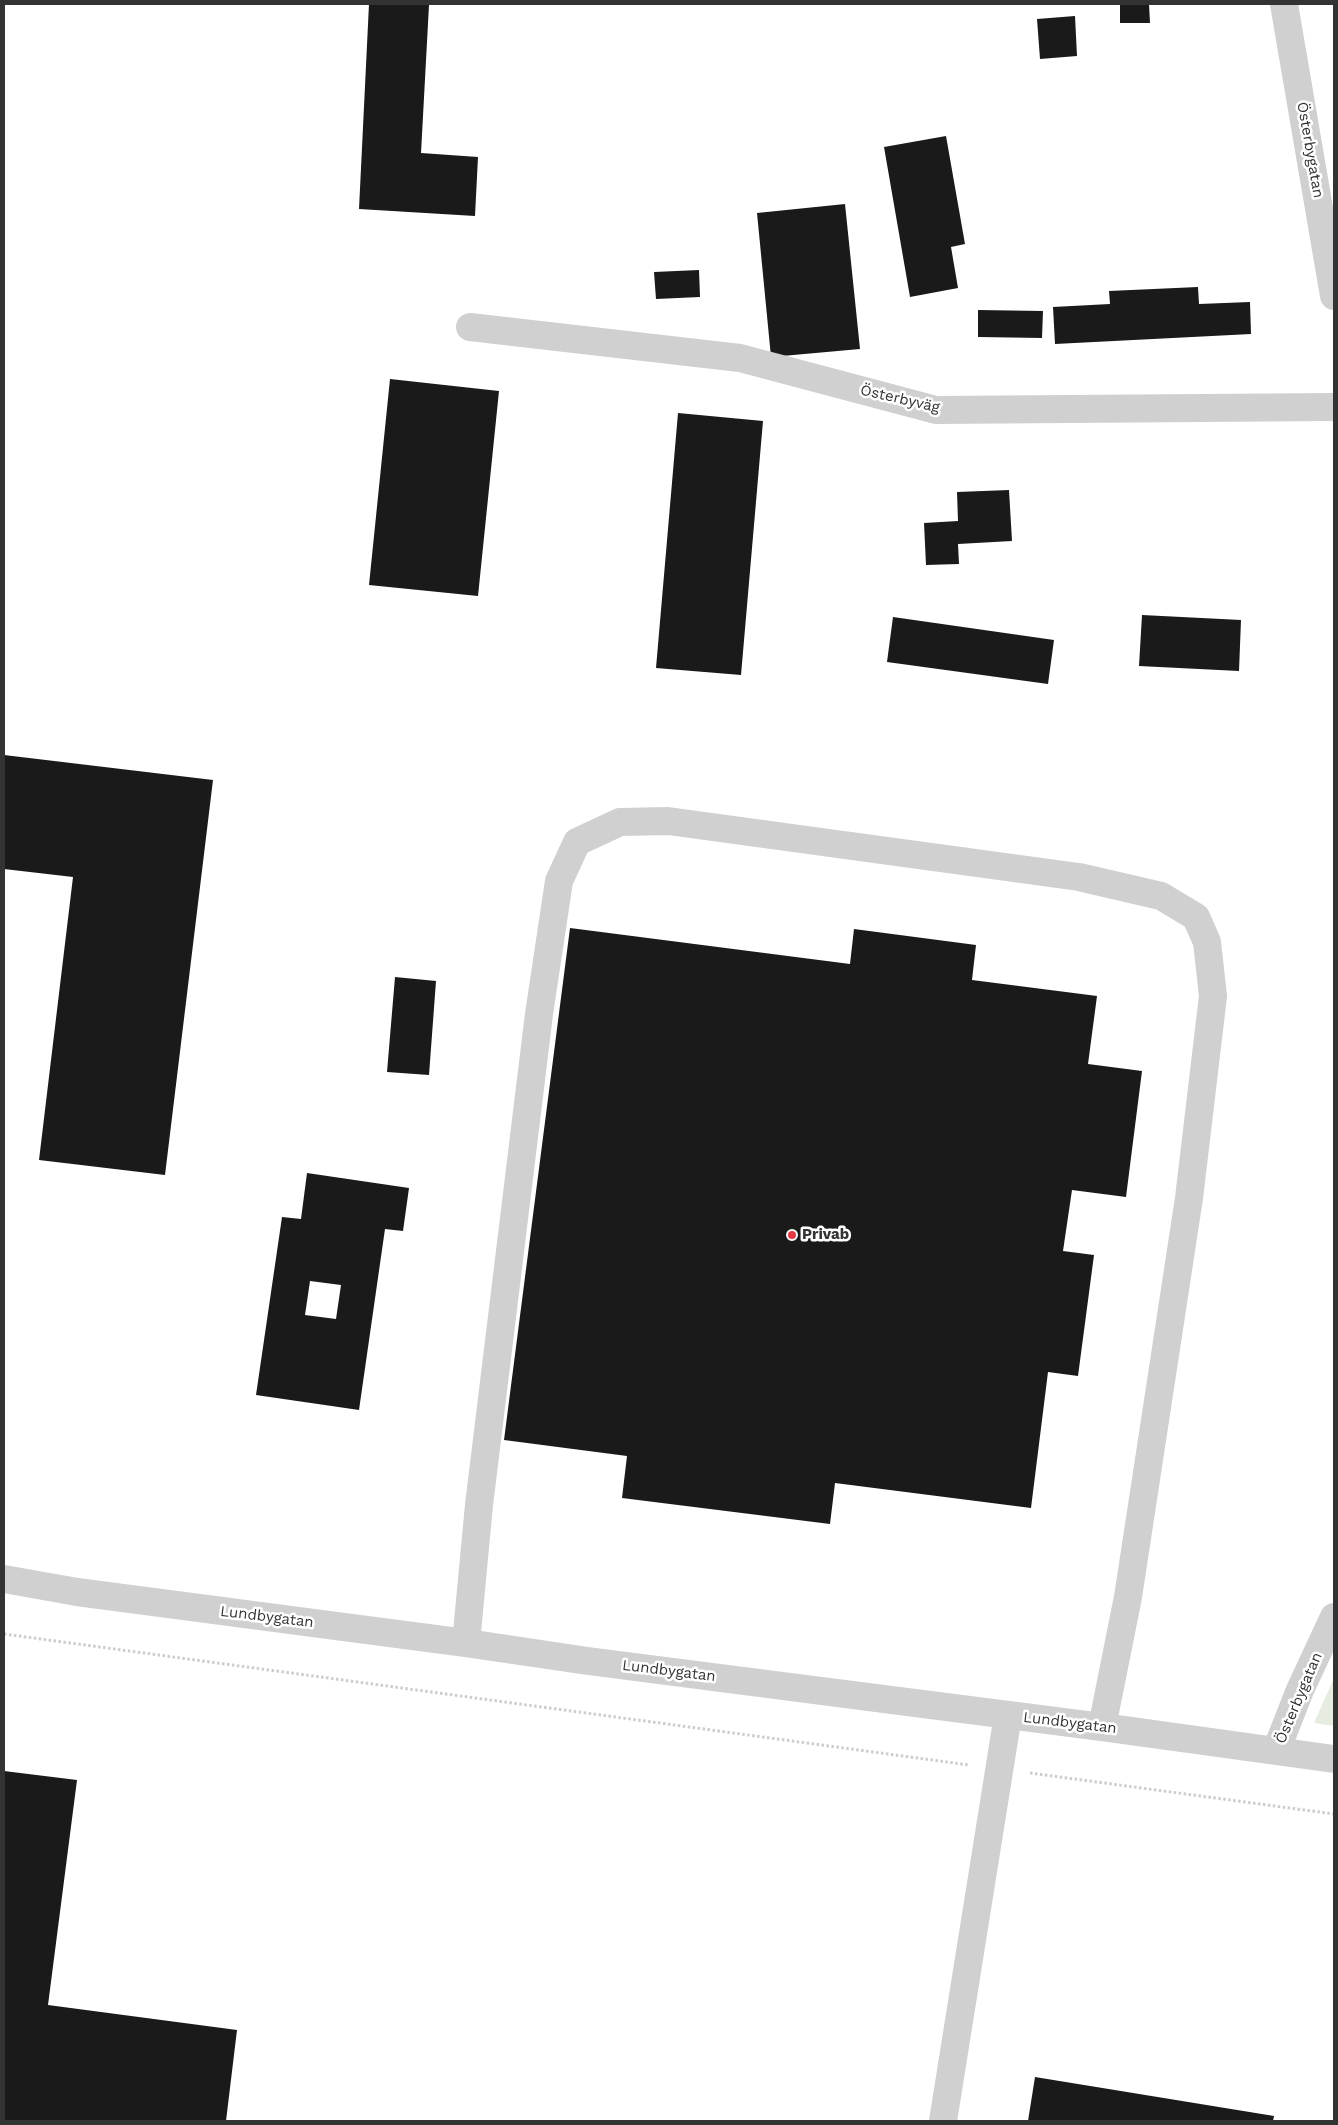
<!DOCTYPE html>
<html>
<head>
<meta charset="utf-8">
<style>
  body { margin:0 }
  #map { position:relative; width:1338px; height:2125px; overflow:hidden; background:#fff; font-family:"Work Sans",sans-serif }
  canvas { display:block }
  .frame { position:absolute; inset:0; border:5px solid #333; pointer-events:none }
</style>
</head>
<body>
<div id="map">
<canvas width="1338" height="2125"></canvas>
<div class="frame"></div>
</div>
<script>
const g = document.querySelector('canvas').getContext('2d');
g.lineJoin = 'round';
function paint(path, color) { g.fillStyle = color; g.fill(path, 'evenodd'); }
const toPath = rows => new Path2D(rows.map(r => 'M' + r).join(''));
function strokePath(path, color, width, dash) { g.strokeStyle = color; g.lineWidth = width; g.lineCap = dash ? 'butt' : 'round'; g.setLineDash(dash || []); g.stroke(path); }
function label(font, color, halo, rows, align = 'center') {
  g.font = font + ' "Work Sans",sans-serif'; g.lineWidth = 5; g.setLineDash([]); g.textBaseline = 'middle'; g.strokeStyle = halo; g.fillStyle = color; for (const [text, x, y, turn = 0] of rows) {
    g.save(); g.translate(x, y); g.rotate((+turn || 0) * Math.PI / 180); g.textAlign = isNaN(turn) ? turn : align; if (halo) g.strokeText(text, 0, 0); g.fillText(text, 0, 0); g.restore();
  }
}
paint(toPath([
  [1334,1678,1334,1726,1314,1723]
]), '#e6ecdf');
paint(toPath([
  [369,4,429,5,421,153,478,157,475,216,359,209],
  [1120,4,1149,4,1150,23,1120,23],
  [1075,16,1077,56,1040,59,1037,19],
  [946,136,965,244,951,247,958,288,910,297,884,147],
  [845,204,860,349,771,357,757,213],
  [699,270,700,297,656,299,654,272],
  [1198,287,1199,304,1250,302,1251,334,1055,344,1053,307,1110,304,1109,291],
  [978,310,1043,311,1042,338,978,337],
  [390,379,499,391,478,596,369,585],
  [678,413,763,421,741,675,656,668],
  [1009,490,1012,541,958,544,959,564,926,565,924,523,958,521,957,492],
  [1142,615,1241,620,1239,671,1139,666],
  [893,617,1054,640,1048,684,887,662],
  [4,755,213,780,165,1175,39,1160,73,877,4,869],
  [570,928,850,964,854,929,976,945,972,980,1097,996,1088,1064,1142,1071,1126,1197,1072,1190,1063,1251,1094,1255,1078,1376,1048,1372,1031,1508,835,1483,830,1524,622,1498,627,1456,504,1440],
  [395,977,436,981,429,1075,387,1072],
  [307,1173,409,1188,403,1231,385,1229,359,1410,256,1395,282,1217,301,1219],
  [310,1281,341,1285,336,1319,305,1315],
  [4,1771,77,1780,48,2005,237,2030,226,2121,4,2121],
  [1035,2077,1274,2116,1273,2121,1028,2121]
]), '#1a1a1a');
strokePath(toPath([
  [4,1634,969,1765],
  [1030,1773,1334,1814]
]), '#cdcdcd', 3, [2.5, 2.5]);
strokePath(toPath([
  [1284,4,1334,296],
  [470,327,740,358,936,410,1334,407],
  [4,1579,77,1592,466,1643,588,1661,1102,1727,1334,1759],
  [466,1643,479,1505,539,1014,559,881,577,842,620,822,668,821,1079,877,1161,896,1196,917,1207,942,1213,996,1189,1198,1128,1597,1102,1727],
  [1276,1751,1300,1690,1334,1617],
  [943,2121,1008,1715]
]), '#d0d0d0', 28);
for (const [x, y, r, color] of [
  [792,1235,5,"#e63946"]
]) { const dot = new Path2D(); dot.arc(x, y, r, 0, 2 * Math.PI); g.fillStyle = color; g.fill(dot); strokePath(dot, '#fff', 2); }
label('15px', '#333', '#fff', [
  ["Österbygatan",1310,150,80],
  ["Österbyväg",900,399,13],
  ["Lundbygatan",267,1617,7],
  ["Lundbygatan",669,1671,7],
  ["Österbygatan",1299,1698,-67],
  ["Lundbygatan",1070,1723,7]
]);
label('bold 15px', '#333', '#fff', [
  ["Privab",802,1235]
], 'left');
</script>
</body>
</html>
